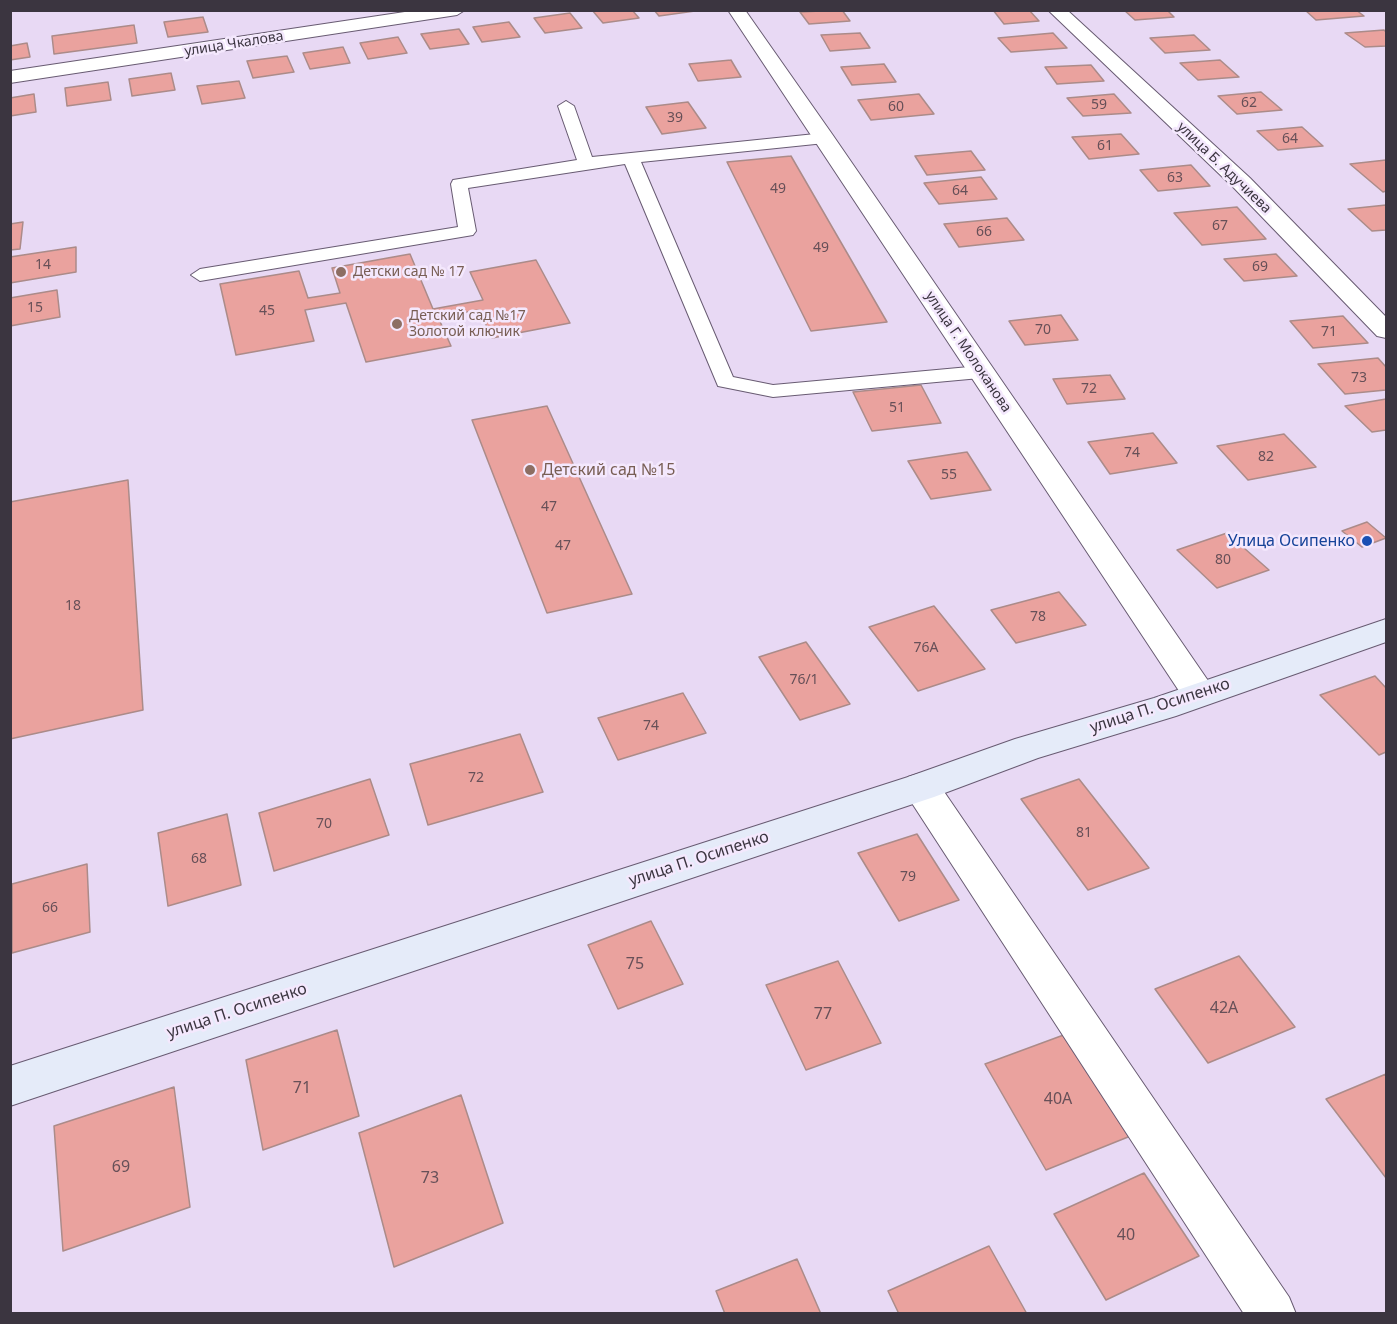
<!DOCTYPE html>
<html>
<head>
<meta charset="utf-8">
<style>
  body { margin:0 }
  #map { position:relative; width:1397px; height:1324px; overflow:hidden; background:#e8d9f4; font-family:"Noto Sans",sans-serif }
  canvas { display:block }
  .frame { position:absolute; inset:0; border:12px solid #3b3540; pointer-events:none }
</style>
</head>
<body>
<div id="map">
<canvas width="1397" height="1324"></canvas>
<div class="frame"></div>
</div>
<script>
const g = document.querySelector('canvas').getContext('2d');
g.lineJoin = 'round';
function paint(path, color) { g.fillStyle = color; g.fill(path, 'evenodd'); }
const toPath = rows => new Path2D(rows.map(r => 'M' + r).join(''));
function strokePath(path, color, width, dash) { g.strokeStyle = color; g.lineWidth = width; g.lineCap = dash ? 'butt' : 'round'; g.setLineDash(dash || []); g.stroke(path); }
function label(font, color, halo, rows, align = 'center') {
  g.font = font + ' "Noto Sans",sans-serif'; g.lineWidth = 5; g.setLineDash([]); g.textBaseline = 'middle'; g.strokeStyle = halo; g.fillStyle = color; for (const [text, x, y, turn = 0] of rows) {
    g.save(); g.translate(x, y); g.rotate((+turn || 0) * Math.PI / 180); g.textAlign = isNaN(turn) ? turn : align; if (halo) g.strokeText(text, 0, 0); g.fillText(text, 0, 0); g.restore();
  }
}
const building = toPath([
  [592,10,632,10,639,18,603,23,592,10],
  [654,10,694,10,695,11,659,16,654,10],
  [842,10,850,21,809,24,800,12,842,10],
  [993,10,1029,10,1039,21,1004,24,993,10],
  [1124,10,1167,10,1174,17,1135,20,1124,10],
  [1305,10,1356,10,1364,16,1316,20,1305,10],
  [570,13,582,28,545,33,534,18,570,13],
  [203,17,208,32,168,37,164,22,203,17],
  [509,22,520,37,482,42,473,27,509,22],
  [134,25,137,43,54,54,52,36,134,25],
  [459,29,469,44,430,49,421,34,459,29],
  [1384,30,1386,32,1386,46,1365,47,1345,33,1384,30],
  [860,33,870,48,830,51,821,35,860,33],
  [1053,33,1067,48,1011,52,998,38,1053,33],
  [1194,35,1210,50,1165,53,1150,38,1194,35],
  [398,37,407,53,368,59,360,43,398,37],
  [27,43,30,57,10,60,10,46,27,43],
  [343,47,350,63,310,69,303,53,343,47],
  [287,56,294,72,253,78,247,61,287,56],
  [731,60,741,77,698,81,689,64,731,60],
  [1220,60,1239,77,1198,80,1180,63,1220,60],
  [884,64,896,82,852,85,841,67,884,64],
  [1091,65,1104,81,1057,84,1045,67,1091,65],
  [171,73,175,90,132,96,129,79,171,73],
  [239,81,245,98,202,104,197,86,239,81],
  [108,82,111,100,67,106,65,88,108,82],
  [1261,92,1282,110,1237,114,1218,96,1261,92],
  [34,94,36,112,10,116,10,98,34,94],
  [919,94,934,114,871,120,858,100,919,94],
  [1114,94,1131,113,1083,116,1067,98,1114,94],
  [688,102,706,128,662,134,646,107,688,102],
  [1302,127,1323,146,1278,150,1257,131,1302,127],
  [1121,134,1139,154,1089,159,1072,137,1121,134],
  [971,151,985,170,927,175,915,156,971,151],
  [791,156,887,322,811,331,727,162,791,156],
  [1386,160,1386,191,1383,192,1350,164,1386,160],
  [1191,165,1210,186,1158,191,1140,170,1191,165],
  [981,177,997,199,939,204,924,183,981,177],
  [1386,205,1386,230,1372,231,1348,209,1386,205],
  [1237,207,1266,239,1202,245,1174,213,1237,207],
  [1007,218,1024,240,959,247,944,224,1007,218],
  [23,222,20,249,10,250,10,224,23,222],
  [76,247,76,272,10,283,10,257,76,247],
  [410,254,433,309,483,300,470,272,536,260,570,323,492,338,479,310,438,317,451,346,366,362,346,303,305,310,314,341,236,355,220,284,299,271,308,298,340,293,332,268,410,254],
  [1276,254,1297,276,1244,281,1224,259,1276,254],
  [57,290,60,317,10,326,10,298,57,290],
  [1061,315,1078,340,1025,345,1009,321,1061,315],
  [1343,316,1368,343,1313,348,1290,321,1343,316],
  [1378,358,1386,367,1386,390,1345,394,1318,364,1378,358],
  [1110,375,1125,399,1067,404,1053,379,1110,375],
  [921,385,941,423,872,431,853,392,921,385],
  [1386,399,1386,430,1372,432,1345,406,1386,399],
  [547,406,632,594,547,613,472,420,547,406],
  [1153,433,1177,463,1110,474,1088,442,1153,433],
  [1284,434,1316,467,1248,480,1217,446,1284,434],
  [967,452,991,490,931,499,908,461,967,452],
  [128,480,143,710,10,739,10,502,128,480],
  [1367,522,1386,538,1362,547,1342,531,1367,522],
  [1227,533,1269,570,1217,588,1177,550,1227,533],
  [1059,592,1086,625,1016,643,991,610,1059,592],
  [934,606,985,669,918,691,869,627,934,606],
  [806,642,850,704,800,720,759,657,806,642],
  [1375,676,1386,688,1386,752,1379,755,1320,695,1375,676],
  [683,693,706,733,618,760,598,718,683,693],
  [520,734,543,792,428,825,410,764,520,734],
  [370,779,389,835,274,871,259,813,370,779],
  [1079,779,1149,868,1088,890,1021,799,1079,779],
  [227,814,241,885,168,906,158,833,227,814],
  [917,834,959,900,899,921,858,853,917,834],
  [87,864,90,932,12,953,12,884,87,864],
  [651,921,683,984,618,1009,588,945,651,921],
  [1239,956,1295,1027,1208,1063,1155,989,1239,956],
  [838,961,881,1043,806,1070,766,985,838,961],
  [337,1030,359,1116,263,1150,246,1060,337,1030],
  [1069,1033,1133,1135,1046,1170,985,1064,1069,1033],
  [1386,1074,1386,1178,1326,1099,1386,1074],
  [174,1087,190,1207,63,1251,54,1126,174,1087],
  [461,1095,503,1223,394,1267,359,1133,461,1095],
  [1144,1173,1199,1256,1106,1300,1054,1214,1144,1173],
  [989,1246,1027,1314,899,1314,888,1291,989,1246],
  [797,1259,821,1314,725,1314,716,1291,797,1259]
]);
paint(building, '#eaa29e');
strokePath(building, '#ab8b89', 1.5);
const service = toPath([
  [566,101,574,106,592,157,825,133,833,138,825,143,641,162,733,377,773,385,980,366,987,368,990,372,987,376,980,378,773,397,718,386,625,164,468,188,476,231,473,235,200,281,191,275,200,269,458,227,451,184,453,180,577,160,558,106,566,101]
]);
const minor = toPath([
  [418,10,465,10,457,15,10,83,10,71,418,10],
  [728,10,745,10,832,134,1211,685,1216,694,1211,703,1199,706,1187,703,728,10],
  [1048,10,1067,10,1250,178,1386,317,1386,338,1377,336,1234,188,1048,10],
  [921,773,934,777,1289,1297,1296,1314,1244,1314,908,797,903,787,908,777,921,773]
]);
const secondary = toPath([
  [1386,619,1386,642,1176,716,1038,758,934,797,10,1106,10,1066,908,777,1015,739,1154,698,1386,619]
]);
strokePath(service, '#685b72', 2);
strokePath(minor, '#685b72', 2);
strokePath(secondary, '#685b72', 2);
paint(service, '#fff');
paint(minor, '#fff');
paint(secondary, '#e5ebf9');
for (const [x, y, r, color] of [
  [341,272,6,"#8d6e63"],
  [397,324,6,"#8d6e63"],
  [530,470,6,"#8d6e63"],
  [1367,541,6,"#1a4fb4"]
]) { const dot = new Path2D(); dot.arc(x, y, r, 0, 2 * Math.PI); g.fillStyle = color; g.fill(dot); strokePath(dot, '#f4e8fd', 2); }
label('14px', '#3b3540', '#f4e8fd', [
  ["улица Чкалова",234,44,-9],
  ["улица Б. Адучиева",1224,168,44],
  ["улица Г. Молоканова",968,352,56]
]);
label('14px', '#675058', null, [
  ["62",1249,103],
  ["59",1099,105],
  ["60",896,107],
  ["39",675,118],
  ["64",1290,139],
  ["61",1105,146],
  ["63",1175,178],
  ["49",778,189],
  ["64",960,191],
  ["67",1220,226],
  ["66",984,232],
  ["49",821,248],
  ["14",43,265],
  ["69",1260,267],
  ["15",35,308],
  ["45",267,311],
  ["70",1043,330],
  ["71",1329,332],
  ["73",1359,378],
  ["72",1089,389],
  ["51",897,408],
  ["74",1132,453],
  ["82",1266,457],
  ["55",949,475],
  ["47",549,507],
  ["47",563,546],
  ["80",1223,560],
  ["18",73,606],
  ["78",1038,617],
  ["76А",926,648],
  ["76/1",804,680],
  ["74",651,726],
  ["72",476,778],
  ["70",324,824],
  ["81",1084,833],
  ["68",199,859],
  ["79",908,877],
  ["66",50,908]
]);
label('14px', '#785e54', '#f4e8fd', [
  ["Детски сад № 17",353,272],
  ["Детский сад №17",409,316],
  ["Золотой ключик",409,332]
], 'left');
label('16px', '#785e54', '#f4e8fd', [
  ["Детский сад №15",542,470]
], 'left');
label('16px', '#164399', '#f4e8fd', [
  ["Улица Осипенко",1355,541]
], 'right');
label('16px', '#3b3540', '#f4e8fd', [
  ["улица П. Осипенко",1160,706,-18],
  ["улица П. Осипенко",699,859,-18],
  ["улица П. Осипенко",237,1011,-18]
]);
label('16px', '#675058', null, [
  ["75",635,964],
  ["42А",1224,1008],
  ["77",823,1014],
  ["71",302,1088],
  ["40А",1058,1099],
  ["69",121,1167],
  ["73",430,1178],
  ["40",1126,1235]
]);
</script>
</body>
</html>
